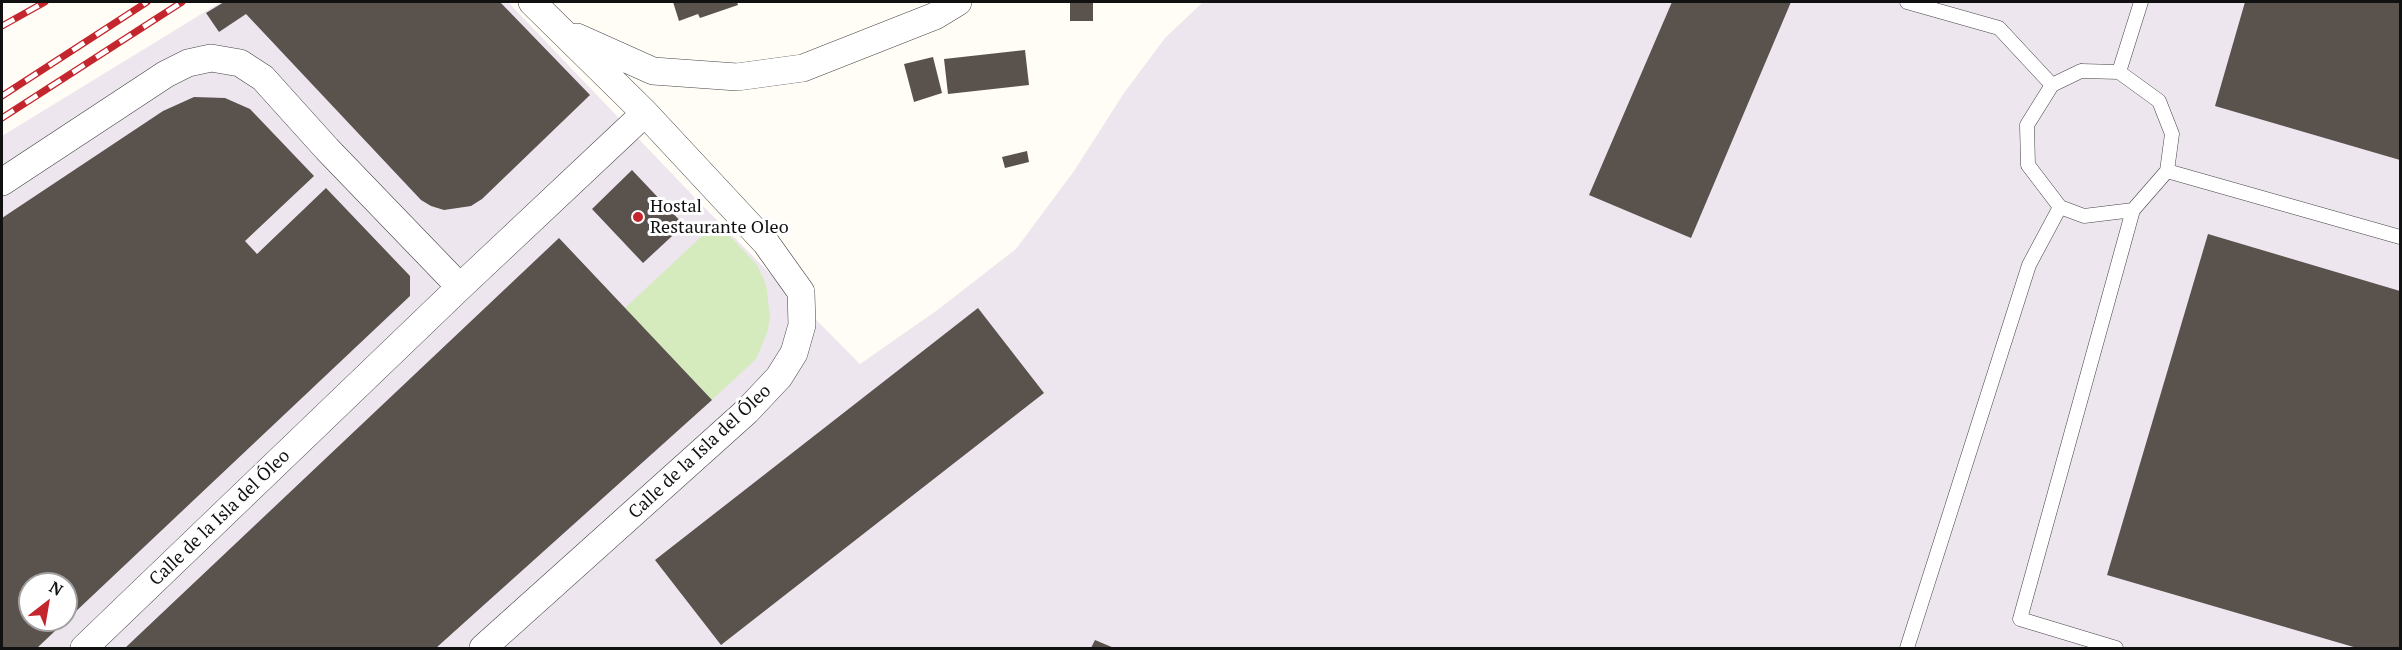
<!DOCTYPE html>
<html>
<head>
<meta charset="utf-8">
<style>
  body { margin:0 }
  #map { position:relative; width:2402px; height:650px; overflow:hidden; background:#fffdf5; font-family:"PT Serif",serif }
  canvas { display:block }
  .frame { position:absolute; inset:0; border:3px solid #111; pointer-events:none }
  .north { position:absolute; left:18px; top:572px; width:60px; height:60px; box-sizing:border-box; background:#fff; border:2px solid #a0a0a0; border-radius:50%; rotate:31deg; font-size:16px; font-weight:700; line-height:24px; text-align:center; color:#111 }
  .north::after { content:''; display:block; margin:auto; width:21px; height:27px; background:#c4262e; clip-path:polygon(50% 0,100% 100%,50% 72%,0 100%) }
</style>
</head>
<body>
<div id="map">
<canvas width="2402" height="650"></canvas>
<div class="frame"></div>
<div class="north">N</div>
</div>
<script>
const g = document.querySelector('canvas').getContext('2d');
g.lineJoin = 'round';
function paint(path, color) { g.fillStyle = color; g.fill(path, 'evenodd'); }
const toPath = rows => new Path2D(rows.map(r => 'M' + r).join(''));
function strokePath(path, color, width, dash) { g.strokeStyle = color; g.lineWidth = width; g.lineCap = dash ? 'butt' : 'round'; g.setLineDash(dash || []); g.stroke(path); }
function label(font, color, halo, rows, align = 'center') {
  g.font = font + ' "PT Serif",serif'; g.lineWidth = 6; g.setLineDash([]); g.textBaseline = 'middle'; g.strokeStyle = halo; g.fillStyle = color; for (const [text, x, y, turn = 0] of rows) {
    g.save(); g.translate(x, y); g.rotate((+turn || 0) * Math.PI / 180); g.textAlign = isNaN(turn) ? turn : align; if (halo) g.strokeText(text, 0, 0); g.fillText(text, 0, 0); g.restore();
  }
}
paint(toPath([
  [221,2,508,2,699,202,860,364,936,311,1016,249,1074,171,1124,93,1165,38,1203,2,2400,2,2400,648,2,648,2,136],
  [30,584,66,584,66,620,30,620]
]), '#eee6ef');
paint(toPath([
  [717,222,757,265,766,284,770,316,768,331,756,359,712,400,625,308]
]), '#d5ebbd');
paint(toPath([
  [224,2,500,2,590,95,482,199,471,206,444,210,431,206,421,200,246,14,219,32,206,13],
  [673,2,737,2,738,5,700,18,698,14,679,21],
  [1070,2,1093,2,1093,21,1070,21],
  [1672,2,1791,2,1691,238,1589,195],
  [2245,2,2400,2,2400,160,2215,106],
  [1025,50,1029,85,948,94,944,59],
  [933,57,942,93,914,102,904,64],
  [194,97,225,98,250,109,314,176,245,241,257,254,326,188,410,276,410,296,37,648,2,648,2,218,163,111],
  [30,584,66,584,66,620,30,620],
  [1027,151,1029,162,1005,168,1002,157],
  [632,170,684,225,643,263,592,209],
  [2208,234,2400,291,2400,648,2357,648,2107,575],
  [559,238,712,400,436,648,125,648],
  [978,308,1044,393,721,645,655,560],
  [1095,640,1114,648,1091,648]
]), '#5a524d');
const service = toPath([
  [1907,2,1999,28,2052,85],
  [2081,71,2119,72,2159,101,2172,134,2167,171,2133,210,2084,216,2060,207,2028,165,2027,125,2052,85,2081,71],
  [2119,72,2141,2],
  [2167,171,2400,237],
  [1907,648,2029,265,2060,207],
  [2116,648,2020,619,2133,210]
]);
const minor = toPath([
  [577,37,653,71,737,77,803,68,935,16,958,2],
  [2,182,166,74,188,63,211,58,240,63,263,78,327,149,460,287],
  [84,648,460,287,645,113],
  [483,648,747,411,779,377,794,353,802,325,801,292,766,243,645,113,532,2]
]);
strokePath(service, '#444', 15);
strokePath(minor, '#444', 28);
strokePath(service, '#fff', 14);
strokePath(minor, '#fff', 27);
const rail = toPath([
  [2,26,45,2],
  [2,96,147,2],
  [2,118,182,2]
]);
strokePath(rail, '#c4262e', 7);
strokePath(rail, '#fff', 4.5, [14]);
for (const [x, y, r, color] of [
  [638,217,6,"#c4262e"]
]) { const dot = new Path2D(); dot.arc(x, y, r, 0, 2 * Math.PI); g.fillStyle = color; g.fill(dot); strokePath(dot, '#fff', 2); }
label('18px', '#111', '#fff', [
  ["Hostal",650,207],
  ["Restaurante Oleo",650,228]
], 'left');
label('18px', '#111', '#fff', [
  ["Calle de la Isla del Óleo",700,452,-43],
  ["Calle de la Isla del Óleo",220,518,-44]
]);
</script>
</body>
</html>
